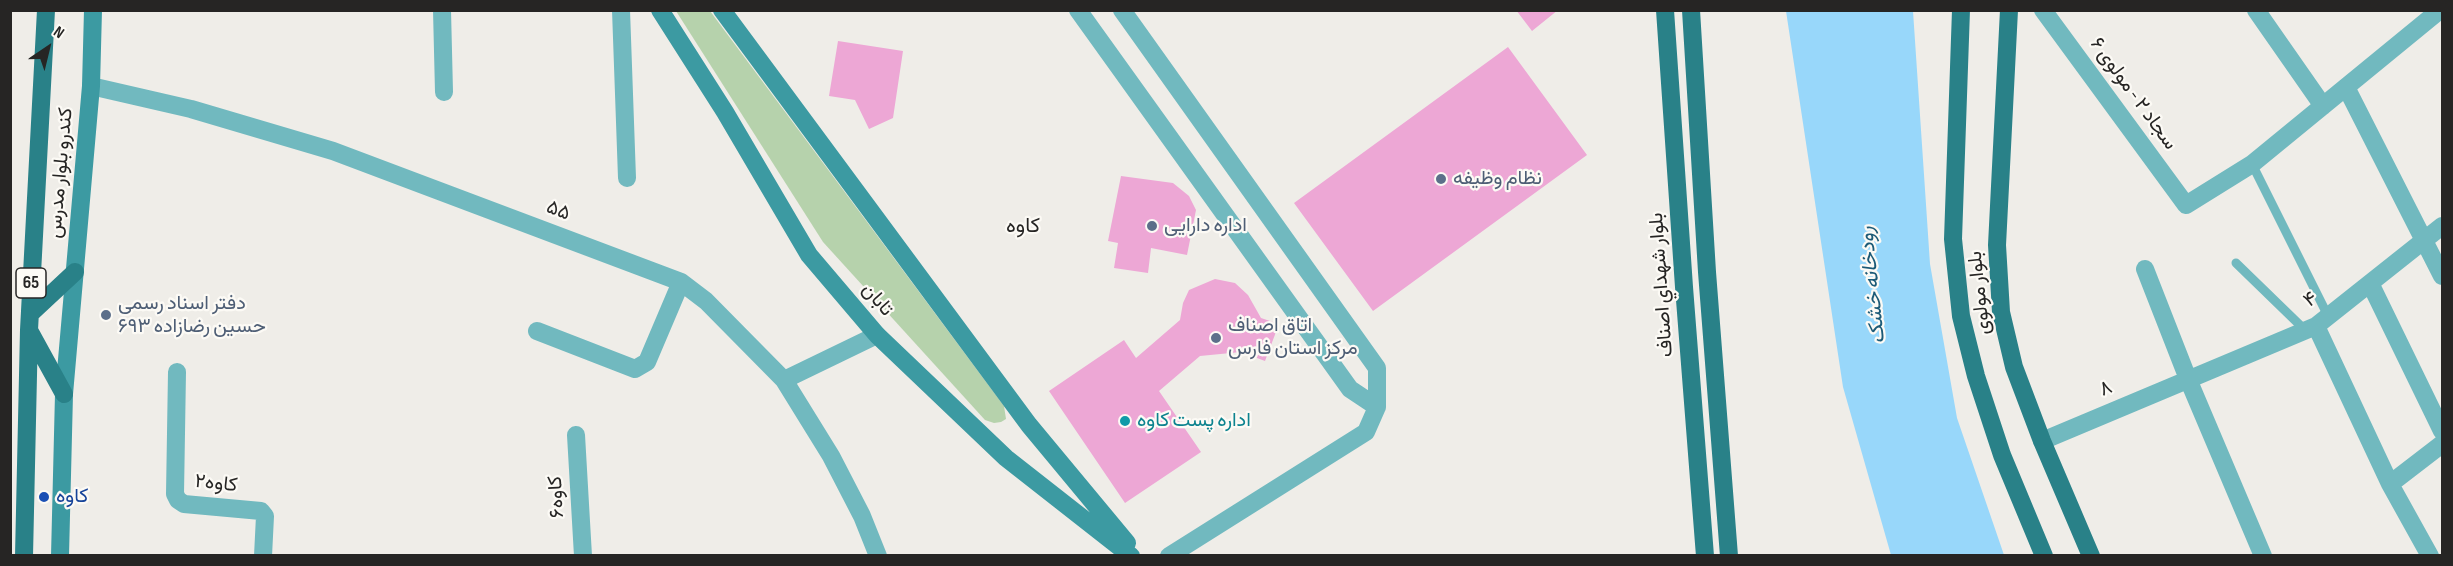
<!DOCTYPE html>
<html>
<head>
<meta charset="utf-8">
<style>
  body { margin:0 }
  #map { position:relative; width:2453px; height:566px; overflow:hidden; background:#efede8; font-family:"Sofia Sans Condensed",sans-serif }
  canvas { display:block }
  .frame { position:absolute; inset:0; border:12px solid #262524; pointer-events:none }
  .north { position:absolute; left:18px; top:18px; width:60px; height:60px; -webkit-text-stroke:4px #fcfaf5; paint-order:stroke; rotate:35deg; font-size:16px; font-weight:700; line-height:24px; text-align:center; color:#262524 }
  .north::after { content:''; display:block; margin:auto; width:21px; height:27px; background:#262524; clip-path:polygon(50% 0,100% 100%,50% 72%,0 100%) }
</style>
</head>
<body>
<div id="map">
<canvas width="2453" height="566"></canvas>
<div class="frame"></div>
<div class="north">N</div>
</div>
<script>
const g = document.querySelector('canvas').getContext('2d');
g.lineJoin = 'round';
function paint(path, color) { g.fillStyle = color; g.fill(path, 'evenodd'); }
const toPath = rows => new Path2D(rows.map(r => 'M' + r).join(''));
function strokePath(path, color, width, dash) { g.strokeStyle = color; g.lineWidth = width; g.lineCap = dash ? 'butt' : 'round'; g.setLineDash(dash || []); g.stroke(path); }
function label(font, color, halo, rows, align = 'center') {
  g.font = font + ' "Sofia Sans Condensed",Vazirmatn,sans-serif'; g.lineWidth = 4.5; g.setLineDash([]); g.textBaseline = 'middle'; g.strokeStyle = halo; g.fillStyle = color; for (const [text, x, y, turn = 0] of rows) {
    g.save(); g.translate(x, y); g.rotate((+turn || 0) * Math.PI / 180); g.textAlign = isNaN(turn) ? turn : align; if (halo) g.strokeText(text, 0, 0); g.fillText(text, 0, 0); g.restore();
  }
}
paint(toPath([
  [676,11,710,11,1004,406,1006,419,1001,422,994,423,985,420,823,242]
]), '#b6d2ac');
paint(toPath([
  [1786,11,1913,11,1930,264,1957,418,2004,555,1891,555,1843,387]
]), '#98d7fa');
paint(toPath([
  [1516,10,1558,10,1532,31],
  [838,41,903,51,893,118,869,129,855,100,829,96],
  [1508,47,1587,155,1373,311,1294,203],
  [1121,176,1173,183,1189,196,1196,210,1187,255,1151,248,1148,273,1114,268,1118,243,1108,241],
  [1215,279,1235,283,1248,295,1261,318,1279,324,1265,361,1241,352,1200,356,1159,391,1201,452,1125,503,1049,391,1124,340,1136,358,1180,320,1183,303,1189,290]
]), '#eda7d5');
strokePath(toPath([
  [2252,164,2328,316],
  [2236,263,2305,330]
]), '#71b9bf', 9);
strokePath(toPath([
  [442,10,444,92],
  [621,10,627,178],
  [1078,10,1350,389,1377,407],
  [1122,10,1377,368,1377,407,1366,432,1169,556],
  [2043,10,2186,205,2252,164,2440,10],
  [2256,10,2323,106],
  [91,86,191,109,333,151,681,282,706,301,784,380,831,456,862,516,878,556],
  [2346,87,2442,276],
  [2145,269,2188,379,2263,556],
  [2370,283,2442,431],
  [2316,326,2390,484,2430,556],
  [537,331,635,369,647,362,681,282],
  [177,372,175,494,178,500,184,504,261,511,265,516,263,556],
  [784,380,877,335],
  [576,435,583,556],
  [2042,441,2316,326,2442,226],
  [2390,484,2442,444]
]), '#71b9bf', 18);
strokePath(toPath([
  [660,10,725,112,809,255,877,335,1006,458,1131,556],
  [722,10,1029,425,1127,543],
  [60,556,64,394,91,86,93,10]
]), '#3c9aa2', 18);
strokePath(toPath([
  [1665,10,1684,287,1705,556],
  [1691,10,1707,272,1729,556],
  [1961,10,1953,239,1961,316,1976,376,2002,455,2044,556],
  [2009,10,1997,245,2001,312,2014,367,2042,441,2091,556],
  [30,314,75,272],
  [30,332,64,394],
  [24,556,29,330,46,10]
]), '#298188', 18);
for (const [x, y, r, color] of [
  [1441,179,6,"#5c6f8a"],
  [1152,226,6,"#5c6f8a"],
  [106,315,6,"#5c6f8a"],
  [1216,338,6,"#5c6f8a"],
  [1125,421,6,"#0f9aa8"],
  [44,497,6,"#1a4fb4"]
]) { const dot = new Path2D(); dot.arc(x, y, r, 0, 2 * Math.PI); g.fillStyle = color; g.fill(dot); strokePath(dot, '#fcfaf5', 2); }
for (const [x, y, w] of [
  [31,283,30]
]) { const box = new Path2D(); box.roundRect(x - w / 2, y - 15, w, 30, 4.5); g.fillStyle = '#fcfaf5'; g.fill(box); strokePath(box, '#262524', 1.5); }
label('bold 18px', '#262524', null, [
  ["65",31,283]
]);
label('20px', '#262524', '#fcfaf5', [
  ["سجاد ۲ - مولوی ۶",2133,94,54],
  ["کندرو بلوار مدرس",61,173,-85],
  ["۵۵",558,211,21],
  ["بلوار شهداي اصناف",1662,285,-94],
  ["بلوار مولوی",1980,293,-96],
  ["تابان",877,300,49],
  ["۴",2311,300,-36],
  ["۸",2106,389,-23],
  ["کاوه۲",216,484,6],
  ["کاوه۶",557,497,-93]
]);
label('20px', '#4e5e75', '#fcfaf5', [
  ["نظام وظیفه",1453,179],
  ["اداره دارایی",1164,226],
  ["دفتر اسناد رسمی",118,304],
  ["۶۹۳ حسین رضازاده",118,327],
  ["اتاق اصناف",1228,326],
  ["مرکز استان فارس",1228,349]
], 'left');
label('20px', '#0d838f', '#fcfaf5', [
  ["اداره پست کاوه",1137,421]
], 'left');
label('20px', '#164399', '#fcfaf5', [
  ["کاوه",56,497]
], 'left');
label('21px', '#262524', '#fcfaf5', [
  ["کاوه",1023,227]
]);
label('italic 21px', '#1b5a77', '#fcfaf5', [
  ["رودخانه خشک",1873,285,-96]
]);
</script>
</body>
</html>
